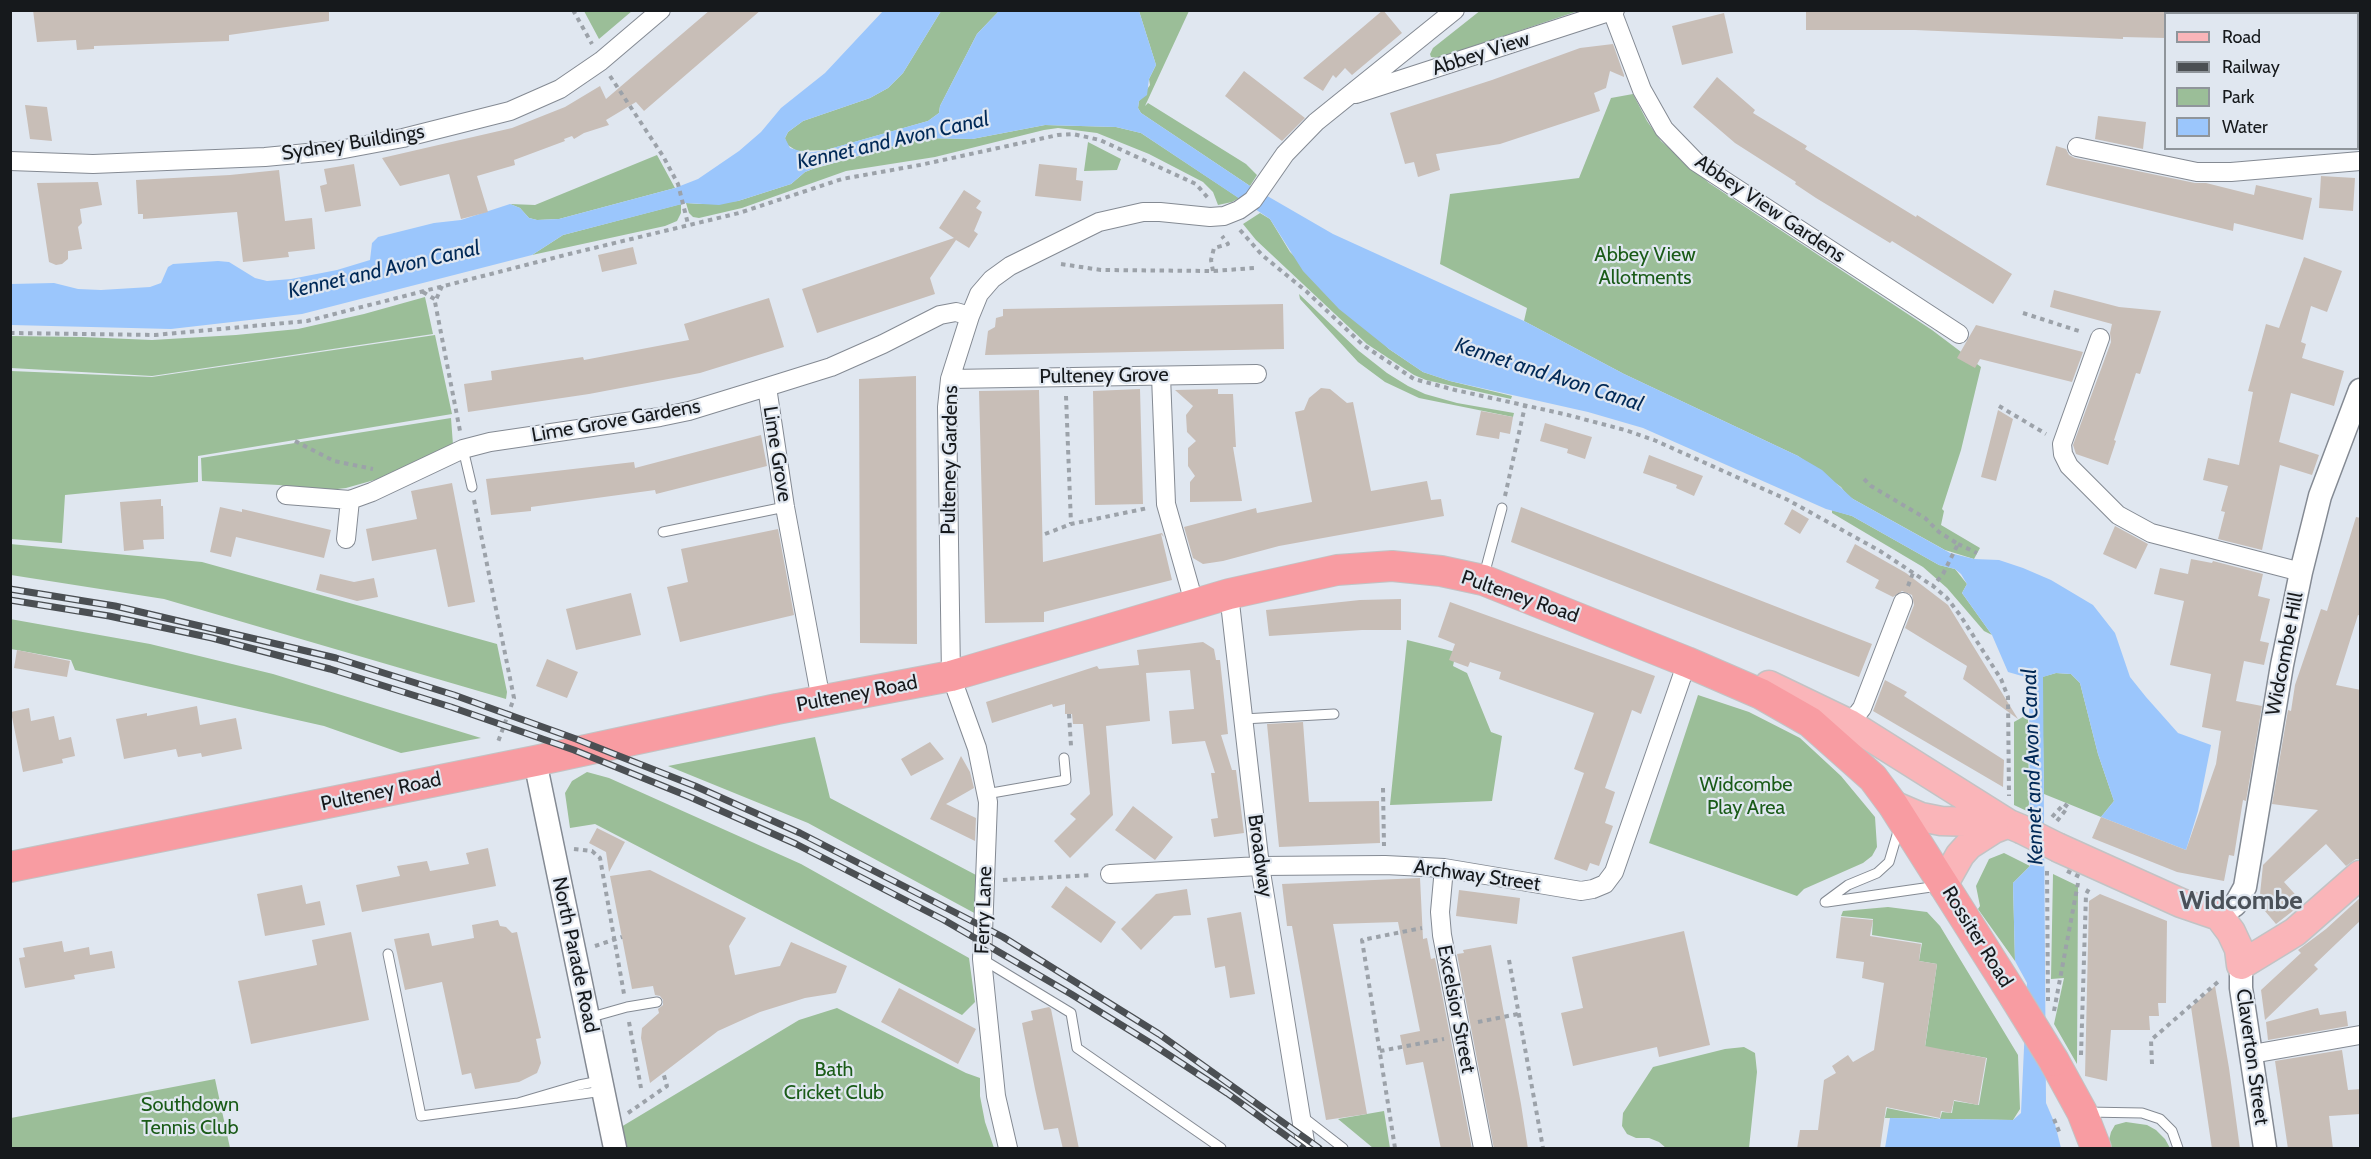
<!DOCTYPE html>
<html>
<head>
<meta charset="utf-8">
<style>
  body { margin:0 }
  #map { position:relative; width:2371px; height:1159px; overflow:hidden; background:#e0e7f0; font-family:Cabin,sans-serif }
  canvas { display:block }
  .frame { position:absolute; inset:0; border:12px solid #16191c; pointer-events:none }
  .legend { position:absolute; left:2164px; top:12px; width:195px; height:138px; box-sizing:border-box; background:#e0e7f0; border:2px solid #8f959b; margin:0; padding:8px 10px; list-style:none; font-size:18px; color:#16191c }
  .legend li { display:flex; align-items:center; gap:12px; height:30px }
  .legend b { width:30px; border:2px solid #8f959b }
</style>
</head>
<body>
<div id="map">
<canvas width="2371" height="1159"></canvas>
<div class="frame"></div>
<ul class="legend">
<li><b style="height:8px;background:#fab5b9"></b>Road</li>
<li><b style="height:8px;background:#4b4f53"></b>Railway</li>
<li><b style="height:16px;background:#9bbe98"></b>Park</li>
<li><b style="height:16px;background:#9bc6fc"></b>Water</li>
</ul>
</div>
<script>
const g = document.querySelector('canvas').getContext('2d');
g.lineJoin = 'round';
function paint(path, color) { g.fillStyle = color; g.fill(path, 'evenodd'); }
const toPath = rows => new Path2D(rows.map(r => 'M' + r).join(''));
function strokePath(path, color, width, dash) { g.strokeStyle = color; g.lineWidth = width; g.lineCap = dash ? 'butt' : 'round'; g.setLineDash(dash || []); g.stroke(path); }
function label(font, color, halo, rows, align = 'center') {
  g.font = font + ' Cabin,sans-serif'; g.lineWidth = 4.5; g.setLineDash([]); g.textBaseline = 'middle'; g.strokeStyle = halo; g.fillStyle = color; for (const [text, x, y, turn = 0] of rows) {
    g.save(); g.translate(x, y); g.rotate((+turn || 0) * Math.PI / 180); g.textAlign = isNaN(turn) ? turn : align; if (halo) g.strokeText(text, 0, 0); g.fillText(text, 0, 0); g.restore();
  }
}
paint(toPath([
  [1481,10,1578,10,1578,11,1438,58,1431,57,1430,54,1433,48],
  [584,11,632,11,599,39],
  [941,11,999,11,977,34,940,106,939,113,928,121,826,150,797,151,786,144,785,138,788,132,803,121,870,98,888,88,903,73],
  [1139,11,1189,11,1145,106,1148,103,1246,164,1257,175,1250,186,1141,113,1138,108,1139,101,1150,85,1149,79,1156,65],
  [1633,94,1647,121,1661,141,1709,183,1932,330,1981,367,1961,450,1942,509,1944,511,1941,525,1980,548,1974,559,1945,550,1853,499,1847,495,1841,487,1798,456,1624,374,1524,321,1527,308,1440,264,1450,194,1579,178,1611,98],
  [1045,125,1116,127,1141,133,1239,198,1232,202,1218,205,1213,192,1203,182,1149,154,1097,133,1058,128,1044,130,935,157,846,171,742,208,699,218,693,217,689,213,686,203,700,204,738,201,791,184,805,172,813,169,923,138,972,139],
  [1088,142,1121,159,1117,170,1084,171],
  [657,155,675,188,559,219,537,220,529,218,520,208,510,204,535,205],
  [681,204,681,213,677,221,665,226,532,255,563,235],
  [1260,213,1270,219,1290,252,1389,349,1423,372,1450,381,1512,396,1511,399,1426,380,1414,375,1367,344,1256,240,1243,224],
  [1299,294,1359,351,1387,373,1408,386,1425,394,1457,403,1514,413,1513,417,1419,398,1385,382,1358,362,1300,299],
  [425,297,433,334,152,376,11,368,11,336,82,337,152,340,236,335,298,329,364,314],
  [435,335,452,414,198,456,198,482,65,495,62,543,11,539,11,371,152,377],
  [451,418,453,445,378,479,346,488,320,491,279,485,202,481,201,458],
  [1832,510,1852,516,1939,565,1955,569,1967,584,1962,593,1992,635,1984,631,1947,588,1923,567,1832,513],
  [10,544,202,562,497,644,507,692,506,699,164,599,11,575],
  [10,619,150,644,273,674,481,738,401,753,324,726,75,670,71,660,11,649],
  [1407,640,1456,652,1453,666,1467,673,1491,732,1502,736,1492,801,1390,805],
  [2056,673,2071,674,2080,683,2098,754,2114,801,2101,817,2044,794,2042,677],
  [1698,695,1749,712,1800,738,1841,776,1875,817,1877,847,1872,856,1863,863,1804,889,1797,896,1649,843],
  [2028,714,2029,812,2014,805,2014,722],
  [815,737,830,798,976,875,978,915,808,823,668,766],
  [587,772,609,778,801,864,969,958,975,1002,962,1015,595,824,570,828,565,793,572,781],
  [2004,853,2030,866,2013,883,2015,961,1978,909,1980,906,1976,886,1989,859],
  [2053,874,2078,886,2077,1064,2054,1024,2064,978,2051,979],
  [1888,907,1927,912,1940,926,2018,1055,2020,1109,2013,1120,1885,1118,1887,1108,1940,1119,1942,1112,1952,1113,1954,1101,1979,1105,1987,1058,1950,1051,1923,1061,1937,964,1919,961,1922,943,1872,935,1873,919,1841,916,1843,911],
  [837,1008,966,1073,980,1078,980,1096,985,1122,994,1148,625,1148,621,1127,799,1020],
  [1744,1047,1755,1053,1757,1072,1749,1148,1666,1148,1659,1142,1649,1138,1636,1138,1627,1134,1622,1126,1623,1113,1653,1067,1725,1049],
  [215,1079,230,1148,11,1148,11,1118],
  [1384,1111,1390,1148,1373,1148,1338,1119],
  [2126,1122,2147,1125,2156,1130,2165,1139,2170,1148,2111,1148,2109,1140,2111,1132,2115,1125]
]), '#9bbe98');
paint(toPath([
  [883,11,941,11,903,73,888,88,870,98,803,121,788,132,785,138,790,148,807,153,826,150,928,121,939,113,940,106,977,34,999,11,1139,11,1156,65,1149,79,1147,95,1139,101,1138,108,1141,113,1250,186,1333,234,1524,321,1624,374,1798,456,1822,470,1853,499,1950,553,1974,559,1999,560,2023,568,2051,580,2093,605,2115,633,2130,677,2146,697,2178,733,2211,745,2198,811,2186,850,2101,817,2114,801,2098,754,2080,683,2071,674,2056,673,2043,677,2046,1103,2055,1124,2061,1148,1885,1148,1890,1118,2013,1120,2021,1113,2027,983,2015,961,2013,883,2030,866,2029,678,2008,672,1992,635,1962,593,1967,584,1961,574,1955,569,1939,565,1852,516,1826,509,1643,428,1588,412,1450,381,1423,372,1389,349,1339,309,1303,271,1270,219,1141,133,1116,127,1045,125,972,139,923,138,817,167,805,172,791,184,738,201,719,205,686,203,563,235,532,255,302,314,171,329,11,325,11,284,54,283,78,289,101,290,150,287,161,283,168,267,173,264,218,261,229,262,255,278,267,281,291,279,337,270,370,260,372,243,378,237,434,223,461,220,510,204,520,208,529,218,537,220,559,219,675,188,698,179,739,151,761,132,781,108,825,73]
]), '#9bc6fc');
paint(toPath([
  [33,10,329,10,329,21,229,35,229,41,94,46,94,49,77,50,76,40,37,42],
  [710,10,761,10,644,111,636,102,606,120,609,125,584,133,574,139,572,136,564,139,565,141,514,160,515,165,477,176,488,212,461,219,449,174,400,186,382,158,512,128,565,107,600,86,606,99],
  [1383,10,1402,33,1352,75,1345,68,1336,78,1333,75,1323,91,1303,78],
  [1806,10,2166,10,2166,38,2123,37,2123,39,1915,30,1806,30],
  [1724,13,1733,53,1682,65,1672,26],
  [1613,44,1624,75,1624,77,1610,71,1606,88,1594,93,1600,111,1500,144,1436,154,1440,170,1418,177,1414,162,1405,164,1390,113,1492,80,1580,48],
  [1244,71,1305,118,1282,141,1225,96],
  [1717,77,1755,110,1753,113,1807,146,1805,149,1916,217,1917,215,2012,274,1993,304,1892,241,1890,243,1816,198,1795,184,1796,182,1735,143,1693,107],
  [25,105,47,107,52,141,30,139],
  [2098,116,2146,122,2143,149,2095,139],
  [2056,146,2066,149,2069,155,2075,158,2195,183,2206,183,2254,195,2256,185,2312,198,2303,240,2234,223,2233,231,2046,185],
  [354,164,361,206,325,212,320,186,327,184,324,169],
  [1039,164,1077,168,1076,180,1083,181,1081,201,1035,196],
  [279,170,285,221,312,218,315,249,288,252,289,257,243,262,237,212,143,219,143,214,138,214,136,180,230,175],
  [2321,176,2355,178,2353,211,2319,208],
  [98,182,102,205,80,209,82,223,78,227,82,249,68,251,68,259,62,264,56,265,49,262,37,183],
  [964,190,981,201,976,208,982,212,974,231,978,234,969,248,956,240,930,278,935,294,817,333,802,289,954,238,939,228],
  [633,247,637,264,602,272,598,255],
  [2304,257,2342,271,2327,312,2311,306,2301,342,2306,344,2302,358,2344,371,2334,406,2291,393,2279,442,2319,455,2312,475,2280,465,2262,550,2218,539,2225,512,2221,511,2228,486,2203,480,2208,458,2239,465,2253,392,2248,391,2266,324,2279,328],
  [2054,290,2119,307,2161,311,2140,374,2136,373,2114,440,2116,441,2108,465,2076,454,2073,445,2111,342,2110,333,2112,324,2050,307],
  [769,298,784,347,700,373,589,394,468,412,464,384,492,380,491,371,583,357,584,360,689,340,684,324],
  [1283,304,1284,349,985,355,988,331,995,327,996,318,1003,316,1003,309],
  [1976,325,2083,352,2072,382,1980,359,1975,368,1957,358],
  [916,376,917,644,860,643,859,379],
  [1321,388,1330,389,1347,403,1353,402,1371,491,1427,481,1431,500,1441,499,1444,516,1279,546,1223,561,1203,564,1193,558,1184,527,1256,508,1257,513,1312,502,1295,412,1304,410,1309,398],
  [1140,389,1143,504,1095,505,1093,391],
  [1218,389,1218,394,1233,394,1236,447,1233,447,1242,501,1190,502,1190,482,1195,476,1188,466,1188,448,1196,441,1187,432,1186,415,1193,406,1175,390],
  [1039,390,1043,562,1162,533,1164,537,1161,534,1172,580,1044,612,1044,622,985,623,979,391],
  [1998,410,2013,419,1996,481,1981,477],
  [1481,411,1513,417,1510,434,1500,432,1499,439,1476,435],
  [1545,423,1592,437,1585,459,1567,453,1568,449,1540,441],
  [761,435,767,466,656,494,655,490,531,507,531,511,491,515,486,479,634,462,635,468],
  [1649,455,1703,476,1694,496,1676,488,1677,485,1643,473],
  [452,483,475,602,448,607,436,549,372,561,366,529,417,519,411,491],
  [161,499,161,506,163,506,164,539,143,540,144,549,124,551,120,502],
  [220,507,242,512,242,509,331,530,324,558,236,537,231,557,210,552],
  [1521,507,1872,644,1859,677,1511,542],
  [1792,509,1809,519,1800,534,1784,524],
  [2356,517,2361,518,2361,616,2358,615,2336,685,2361,690,2361,859,2356,859,2346,866,2326,844,2284,882,2303,903,2276,924,2259,904,2263,865,2318,810,2272,804,2288,710,2291,711,2295,685,2321,609,2327,611],
  [2115,526,2148,544,2136,569,2103,554],
  [778,529,794,615,680,642,667,587,688,582,681,549],
  [1855,544,1906,573,1948,605,2018,719,1963,679,1967,666,1905,628,1914,605,1912,595,1902,591,1893,597,1875,588,1879,580,1846,562],
  [2191,559,2212,563,2213,561,2263,574,2258,596,2270,599,2260,641,2269,643,2264,665,2244,661,2236,701,2262,706,2246,801,2243,800,2234,856,2229,855,2224,881,2177,872,2092,838,2101,817,2186,850,2216,764,2221,731,2202,727,2211,674,2170,665,2184,601,2154,594,2160,568,2188,574],
  [320,574,354,582,374,578,378,597,357,601,316,590],
  [631,593,641,635,576,650,566,609],
  [1401,599,1401,630,1362,630,1269,636,1266,610,1360,600],
  [1450,602,1655,676,1641,714,1632,710,1605,788,1615,792,1605,823,1613,826,1599,866,1590,863,1587,871,1554,859,1584,773,1574,769,1594,713,1499,679,1501,672,1470,662,1468,667,1449,660,1455,644,1438,637],
  [1203,642,1214,649,1216,660,1220,660,1228,734,1221,735,1232,770,1236,770,1244,833,1214,837,1211,819,1218,818,1211,773,1215,773,1205,741,1172,744,1169,711,1194,709,1190,670,1146,673,1150,721,1106,726,1113,815,1070,858,1054,841,1076,819,1070,814,1090,794,1083,724,1073,724,1072,714,1065,714,1065,704,1053,707,1052,704,992,723,986,702,1097,666,1099,669,1139,665,1137,650],
  [17,650,70,661,67,677,14,668],
  [547,659,578,672,567,698,536,686],
  [1885,680,1907,692,1904,696,2004,760,2003,787,1873,711],
  [197,706,200,725,236,718,242,749,202,757,201,753,178,757,176,749,124,759,116,719,147,713,147,716],
  [29,708,31,721,54,716,59,740,71,737,75,756,62,759,63,763,23,772,11,712],
  [1303,722,1309,802,1379,801,1380,843,1279,847,1267,724],
  [930,742,944,759,911,776,901,759],
  [961,756,970,772,974,788,946,804,976,818,975,841,930,819],
  [1133,806,1173,837,1155,860,1115,830],
  [597,828,625,842,609,872,606,852,589,843],
  [488,848,496,886,362,912,356,885,400,876,397,866,427,861,430,871,469,864,466,853],
  [650,870,746,918,729,946,735,975,780,966,791,942,847,966,836,993,805,998,760,1012,718,1031,650,1083,641,1038,642,1028,659,1013,658,1009,663,1005,663,1000,660,996,655,995,653,986,632,989,610,876],
  [1420,878,1423,939,1427,938,1431,959,1435,958,1472,1149,1441,1149,1423,1062,1406,1065,1400,1035,1420,1031,1398,922,1333,924,1367,1114,1326,1120,1292,926,1287,926,1282,884],
  [302,885,306,904,320,901,325,925,265,936,257,894],
  [1066,886,1116,922,1101,943,1051,907],
  [1187,889,1191,915,1174,916,1141,950,1121,929,1156,894],
  [1459,890,1520,898,1517,924,1456,916],
  [2100,894,2167,921,2166,1003,2158,1003,2159,1016,2149,1016,2150,1030,2111,1030,2107,1081,2085,1076,2089,901],
  [2361,897,2361,920,2314,965,2318,969,2265,1020,2261,990,2301,953,2298,950,2326,929],
  [1241,912,1255,994,1230,998,1225,966,1215,968,1207,918],
  [1841,917,1873,920,1870,936,1921,944,1919,961,1937,964,1925,1046,1986,1058,1978,1105,1954,1100,1951,1113,1941,1111,1940,1118,1886,1107,1880,1149,1797,1149,1800,1130,1818,1130,1824,1080,1836,1073,1832,1066,1848,1055,1853,1062,1874,1050,1884,983,1862,978,1864,962,1836,958],
  [498,920,500,926,506,927,512,933,517,932,541,1038,536,1039,541,1063,537,1073,519,1082,475,1089,471,1073,462,1075,442,982,405,990,394,939,429,933,432,946,474,938,472,925],
  [1684,931,1710,1045,1659,1057,1657,1047,1573,1066,1561,1013,1583,1008,1572,957],
  [351,932,369,1020,251,1044,238,981,317,965,312,940],
  [62,941,64,952,89,947,90,955,112,951,115,968,74,975,75,979,25,988,19,958,25,957,23,948],
  [1491,945,1521,1104,1528,1149,1494,1149,1457,954,1464,953,1463,950],
  [2215,986,2229,1068,2240,1149,2212,1149,2191,1007],
  [899,988,976,1029,958,1064,881,1022],
  [1049,1007,1051,1009,1079,1149,1063,1149,1058,1128,1044,1130,1035,1089,1022,1023,1033,1020,1031,1011],
  [2318,1008,2320,1015,2346,1011,2348,1026,2268,1040,2266,1022],
  [2342,1050,2348,1090,2361,1089,2361,1114,2329,1116,2333,1149,2288,1149,2275,1061]
]), '#c8beb7');
const service = toPath([
  [463,449,472,487],
  [663,532,785,507],
  [1484,575,1502,508],
  [1243,719,1334,714],
  [986,794,1066,780,1064,758],
  [1825,902,1848,885,1877,873,1889,862,1899,828],
  [1827,902,1938,886],
  [388,954,421,1116,518,1103],
  [982,959,1071,1013,1077,1048,1221,1148],
  [588,1018,627,1007,657,1002],
  [600,1081,579,1085,518,1103,603,1091],
  [2087,1112,2142,1113,2160,1119,2172,1131,2178,1148],
  [1303,1117,1343,1148]
]);
const minor = toPath([
  [1612,11,1642,90,1664,129,1696,162,1959,334],
  [1356,94,1615,10],
  [2077,147,2197,172,2231,172,2360,161],
  [10,161,93,164,265,157,339,150,403,138,510,111,560,89,601,61,661,10],
  [2100,338,2062,444,2063,454,2069,466,2118,515,2151,533,2301,572],
  [1161,376,1166,504,1195,606],
  [950,379,1257,374],
  [286,495,350,500,372,492,463,449,490,442,660,417,689,411,767,387],
  [346,539,350,500],
  [1229,594,1260,866,1306,1148],
  [821,700,785,507,767,387,831,367,883,344,940,315,956,312,970,316],
  [1844,731,1862,708,1903,602],
  [1444,868,1440,912,1442,935,1483,1148],
  [1110,874,1260,866,1385,865,1444,868,1581,891,1593,889,1605,884,1614,872,1687,662],
  [2252,1054,2360,1035],
  [1008,1148,996,1096,982,959,988,802,977,748,951,676,947,407,950,379,970,316,979,294,992,279,1010,266,1099,222,1143,212,1160,212,1210,217,1224,216,1239,210,1253,200,1285,154,1316,122,1455,10]
]);
const tertiary = toPath([
  [535,761,615,1148],
  [2219,916,2235,905,2245,887,2282,665,2301,572,2320,496,2360,390],
  [2241,965,2241,988,2265,1148]
]);
const primary = toPath([
  [1769,685,1850,724,2009,824,2021,829],
  [1893,805,1921,817,1941,821,2007,823],
  [2059,848,2181,903,2219,916,2231,932,2239,949,2241,965,2295,932,2360,875],
  [1943,885,1960,855,1969,845,1994,829,2007,824]
]);
const trunk = toPath([
  [10,867,535,761,777,709,951,676,1229,594,1337,570,1392,566,1441,571,1483,580,1687,662,1761,694,1810,722,1873,778,1893,805,2014,996],
  [2054,1061,2082,1112,2096,1148]
]);
strokePath(service, '#848a93', 11);
strokePath(minor, '#848a93', 20);
strokePath(tertiary, '#848a93', 25);
strokePath(primary, '#c2c3c4', 31);
strokePath(trunk, '#c2c3c4', 32);
strokePath(toPath([
  [573,10,592,44],
  [610,76,663,156,678,184,688,224],
  [1240,230,1262,255,1306,291,1363,345,1414,379,1455,390,1564,414,1625,430,1654,440,1788,500,1880,551,1933,586,1947,598,1960,615,2001,679,2008,697,2009,796],
  [1061,264,1101,270,1213,271,1254,268],
  [1213,271,1211,260,1214,248,1228,244,1222,236],
  [442,286,435,302,460,431],
  [423,292,436,300],
  [2023,313,2082,332],
  [10,333,155,335,307,321,565,255,739,213,842,179,920,165,1058,135,1073,134,1100,140,1196,184,1208,198],
  [1066,396,1071,524],
  [1999,406,2046,434],
  [295,441,334,461,373,469],
  [1864,479,1871,486,1925,518,1939,532,1958,544,1943,574,1933,586],
  [1505,496,1525,406],
  [474,500,514,698,498,742],
  [1045,534,1071,524,1148,508],
  [1958,544,1977,553],
  [1908,586,1913,573],
  [1069,714,1071,746],
  [1383,788,1384,846],
  [2052,817,2064,804,2068,807,2057,821],
  [574,849,592,851,600,858,624,994],
  [2047,871,2048,1001],
  [1003,880,1092,875],
  [595,946,622,937],
  [1509,960,1543,1148],
  [2054,1011,2078,883],
  [629,1022,641,1088],
  [1478,1022,1518,1014],
  [1380,1051,1444,1039],
  [2081,1055,2086,894,2090,887],
  [2152,1064,2151,1040,2219,981],
  [628,1113,667,1086,663,1072],
  [2054,1119,2060,1134],
  [1395,1148,1362,940,1422,928]
]), '#9ca2a9', 4, [4.5, 4.5]);
strokePath(service, '#fff', 9);
strokePath(minor, '#fff', 18);
strokePath(tertiary, '#fff', 22);
strokePath(primary, '#fab5b9', 28);
strokePath(trunk, '#f89ca2', 30);
const rail = toPath([
  [10,589,115,606,336,658,454,695,576,739,695,786,800,833,1003,937,1159,1034,1319,1148],
  [10,600,109,616,212,638,330,669,451,707,574,750,690,797,796,844,944,920,1071,994,1152,1044,1227,1093,1303,1148]
]);
strokePath(rail, '#4b4f53', 7);
strokePath(rail, '#e0e7f0', 4.5, [14]);
const primaryBridge = toPath([
  [2021,829,2059,848]
]);
const trunkBridge = toPath([
  [2014,996,2054,1061]
]);
strokePath(primaryBridge, '#c2c3c4', 31, []);
strokePath(trunkBridge, '#c2c3c4', 32, []);
strokePath(toPath([
  [2067,871,2080,877]
]), '#9ca2a9', 4, [4.5, 4.5]);
strokePath(primaryBridge, '#fab5b9', 28);
strokePath(trunkBridge, '#f89ca2', 30);
label('20px', '#16191c', '#e0e7f0', [
  ["Abbey View",1481,54,-18],
  ["Sydney Buildings",353,143,-9],
  ["Abbey View Gardens",1770,209,34],
  ["Pulteney Grove",1104,376,-1],
  ["Lime Grove Gardens",616,421,-10],
  ["Lime Grove",777,454,81],
  ["Pulteney Gardens",950,460,-89],
  ["Pulteney Road",1520,597,19],
  ["Widcombe Hill",2285,654,-79],
  ["Pulteney Road",857,694,-11],
  ["Pulteney Road",381,792,-12],
  ["Broadway",1260,856,82],
  ["Archway Street",1477,876,8],
  ["Ferry Lane",984,910,-88],
  ["Rossiter Road",1977,937,58],
  ["North Parade Road",575,955,78],
  ["Excelsior Street",1456,1009,79],
  ["Claverton Street",2252,1057,82]
]);
label('20px', '#1a5b18', '#e0e7f0', [
  ["Abbey View",1645,255],
  ["Allotments",1645,278],
  ["Widcombe",1746,785],
  ["Play Area",1746,808],
  ["Bath",834,1070],
  ["Cricket Club",834,1093],
  ["Southdown",190,1105],
  ["Tennis Club",190,1128]
]);
label('italic 21px', '#002957', '#e0e7f0', [
  ["Kennet and Avon Canal",893,141,-13],
  ["Kennet and Avon Canal",384,270,-13],
  ["Kennet and Avon Canal",1549,375,18],
  ["Kennet and Avon Canal",2033,767,-92]
]);
label('bold 26px', '#4b5159', '#e0e7f0', [
  ["Widcombe",2241,901]
]);
</script>
</body>
</html>
